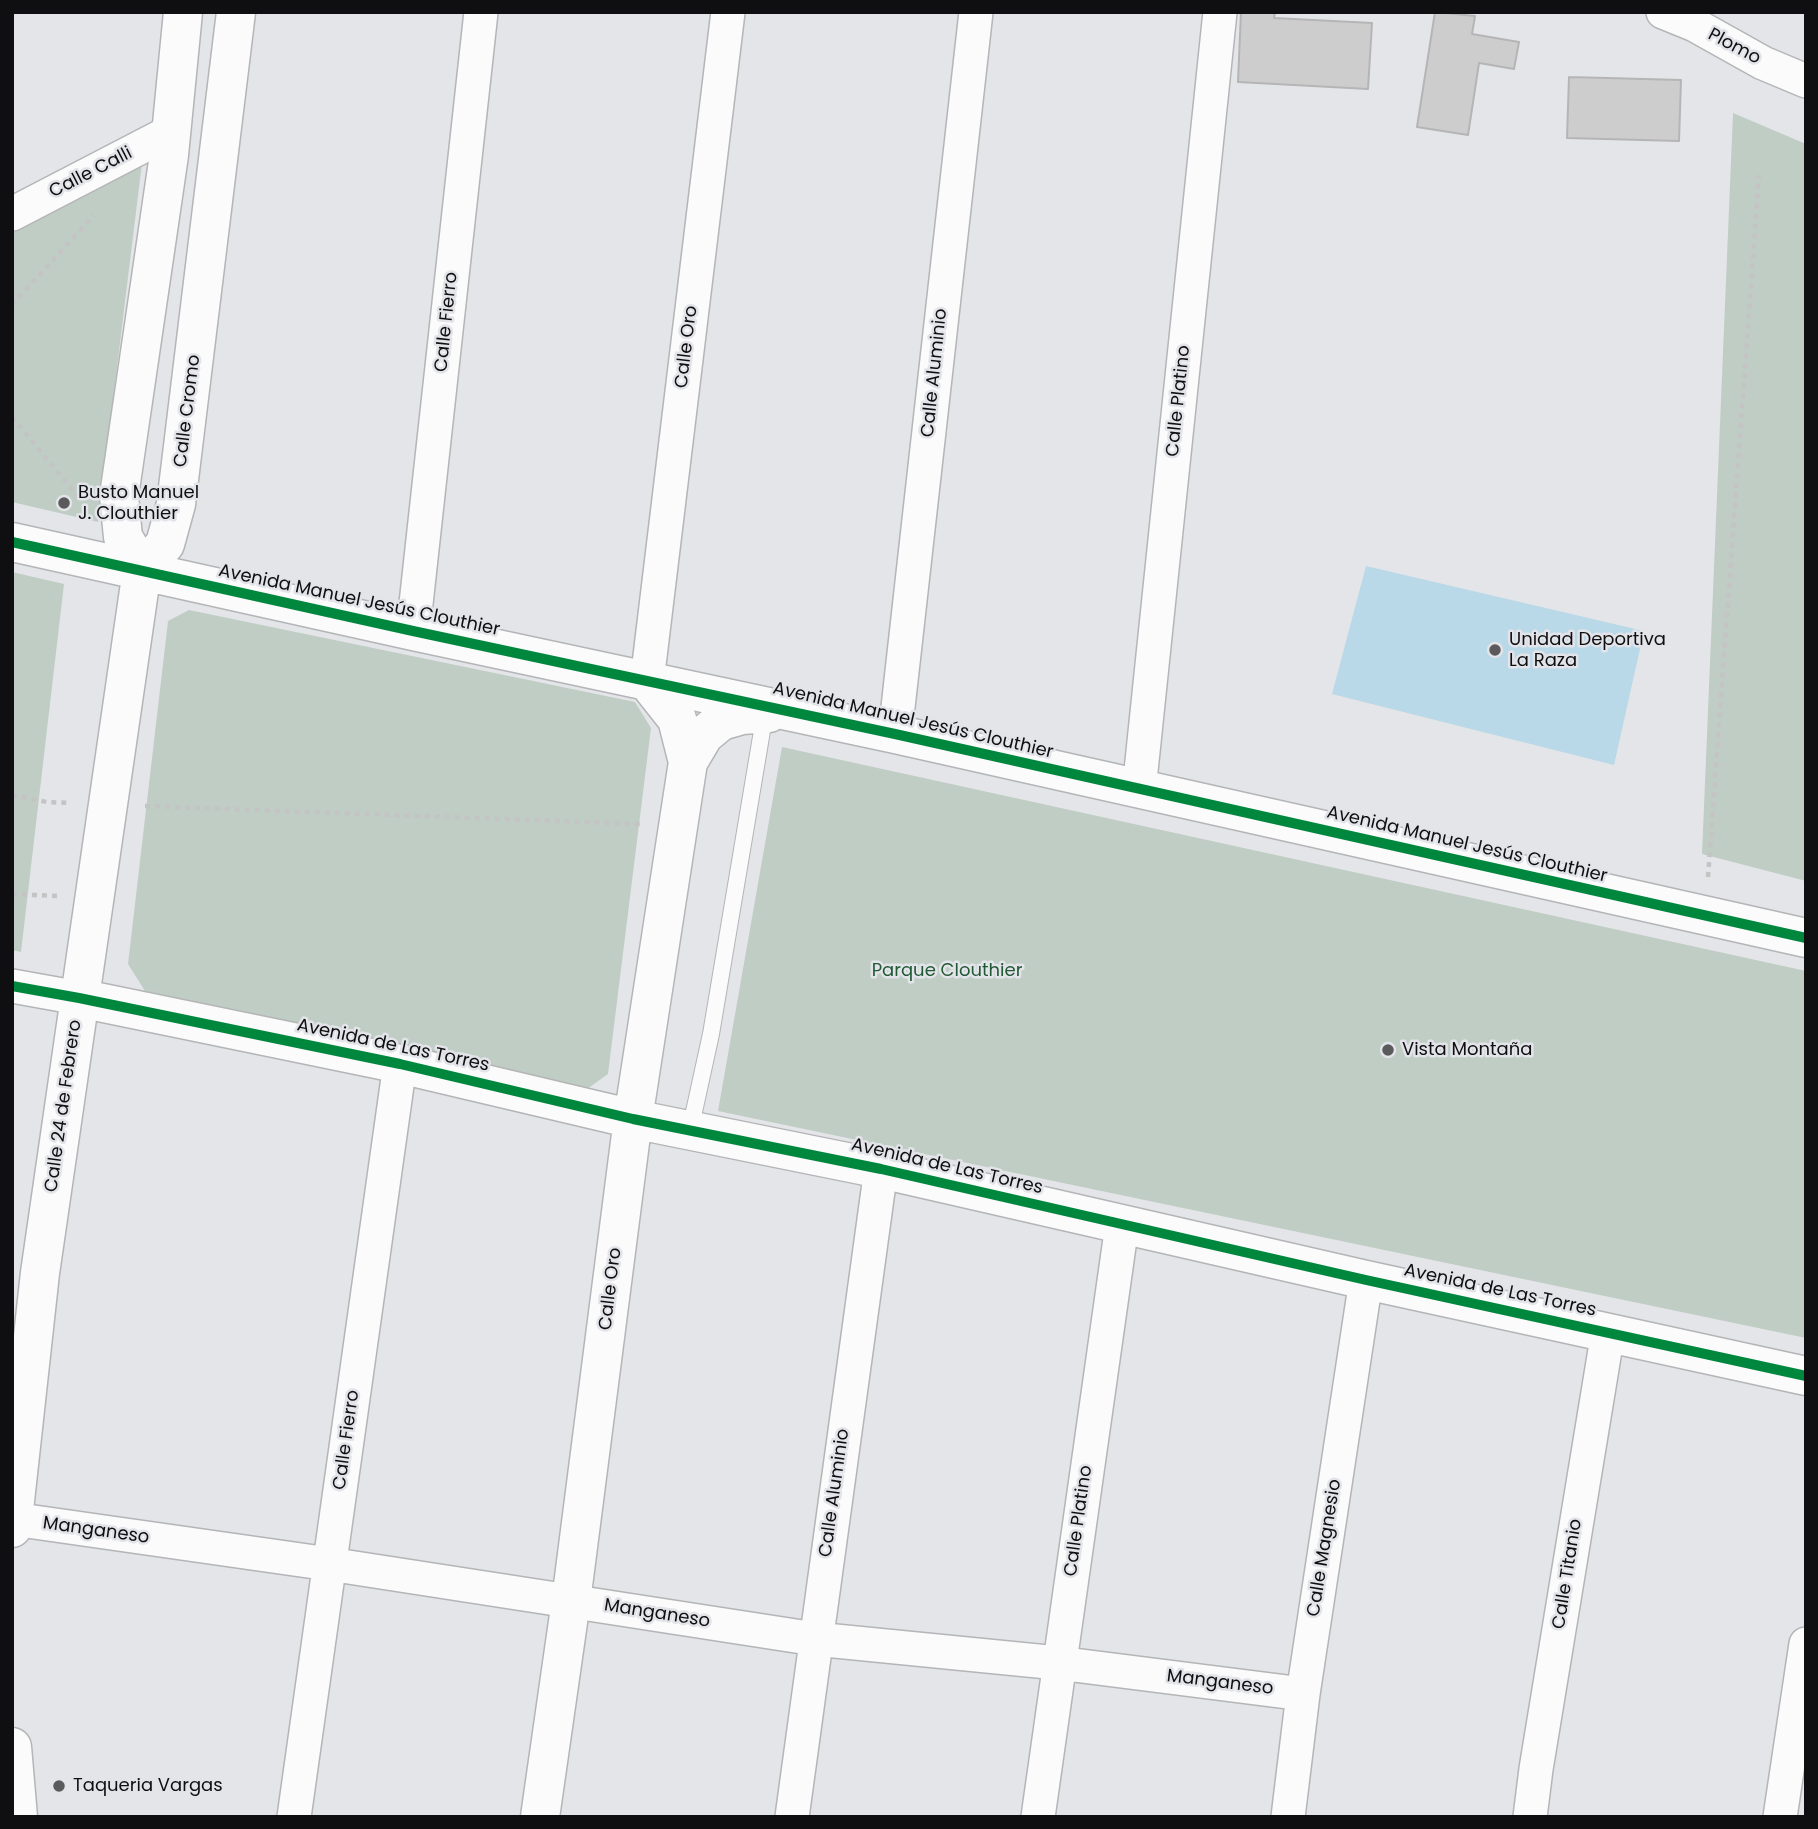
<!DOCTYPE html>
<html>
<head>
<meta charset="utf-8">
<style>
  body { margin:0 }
  #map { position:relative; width:1818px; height:1829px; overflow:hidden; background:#e4e5e8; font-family:Poppins,sans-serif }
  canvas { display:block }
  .frame { position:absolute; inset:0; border:14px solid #0f0f11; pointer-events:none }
</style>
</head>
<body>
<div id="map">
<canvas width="1818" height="1829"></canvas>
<div class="frame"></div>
</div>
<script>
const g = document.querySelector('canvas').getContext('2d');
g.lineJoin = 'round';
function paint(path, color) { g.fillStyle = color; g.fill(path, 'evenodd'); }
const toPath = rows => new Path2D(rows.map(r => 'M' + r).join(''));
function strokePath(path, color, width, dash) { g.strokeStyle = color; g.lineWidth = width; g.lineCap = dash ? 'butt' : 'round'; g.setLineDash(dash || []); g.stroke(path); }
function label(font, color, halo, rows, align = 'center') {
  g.font = font + ' Poppins,sans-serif'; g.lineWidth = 5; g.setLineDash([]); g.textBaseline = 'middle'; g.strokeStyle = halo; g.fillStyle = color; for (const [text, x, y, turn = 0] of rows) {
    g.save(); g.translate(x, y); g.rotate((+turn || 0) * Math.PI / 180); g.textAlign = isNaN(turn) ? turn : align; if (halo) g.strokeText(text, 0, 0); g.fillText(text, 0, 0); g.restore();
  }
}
paint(toPath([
  [1733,113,1806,144,1806,881,1702,854],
  [142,163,98,522,12,502,12,233],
  [12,572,64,584,21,952,12,950],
  [189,610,635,702,651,728,608,1074,587,1089,145,991,128,964,168,621],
  [782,747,1806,971,1806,1338,718,1111]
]), '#c0cdc5');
paint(toPath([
  [1366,566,1644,631,1614,765,1332,694]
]), '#b9d8e8');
const building = toPath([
  [1241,12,1275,12,1274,18,1372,23,1368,89,1238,82,1241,12],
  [1435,12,1475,16,1472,34,1519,42,1514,69,1479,63,1468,135,1417,127,1435,12],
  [1569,77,1681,80,1679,141,1567,138,1569,77]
]);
paint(building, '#cdcdce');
strokePath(building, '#b5b5b6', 2);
const lane = toPath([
  [690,1130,711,1034,765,713]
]);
const street = toPath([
  [1663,12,1695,25,1763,63,1806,81],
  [12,214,170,132],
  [413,631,481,12],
  [647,681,728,12],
  [895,734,976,12],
  [1139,790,1220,12],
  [12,986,79,998],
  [13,1519,329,1564,815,1639,1058,1663,1303,1694],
  [294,1817,400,1064],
  [792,1817,881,1169],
  [1038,1817,1122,1225],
  [1288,1817,1303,1694,1366,1280],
  [1530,1817,1536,1769,1608,1332],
  [1780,1817,1806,1644]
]);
const secondary = toPath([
  [12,542,413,631,895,734,1806,938],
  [142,570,165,544,176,504,236,12],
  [142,570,123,537,119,496,169,155,183,12],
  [688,762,704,735,721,721,742,715,769,713],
  [79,998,400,1064,633,1119,881,1169,1366,1280,1806,1376],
  [12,1528,40,1273,142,570],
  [12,1747,18,1817],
  [540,1817,571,1601,633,1119,688,762,677,719,647,681]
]);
strokePath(lane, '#b4b5b7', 18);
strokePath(street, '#b4b5b7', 36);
strokePath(secondary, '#b4b5b7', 41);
strokePath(toPath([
  [12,305,94,215],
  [12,417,80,499],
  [12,795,47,802,70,803],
  [145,806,640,824],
  [1708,877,1759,175],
  [12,894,57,896]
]), '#c4c4c5', 4.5, [5, 5]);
strokePath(lane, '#fbfbfc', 16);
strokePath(street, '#fbfbfc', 33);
strokePath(secondary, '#fbfbfc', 38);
strokePath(toPath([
  [12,542,413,631,895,734,1806,938],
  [12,986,79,998,400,1064,633,1119,881,1169,1366,1280,1806,1376]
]), '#00873e', 10);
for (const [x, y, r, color] of [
  [64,503,7,"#5a5a5c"],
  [1495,650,7,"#5a5a5c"],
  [1388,1050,7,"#5a5a5c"],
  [59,1786,7,"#5a5a5c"]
]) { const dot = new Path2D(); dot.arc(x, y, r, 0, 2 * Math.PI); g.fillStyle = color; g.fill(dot); strokePath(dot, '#e3e4e9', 2.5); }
label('18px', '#0f0f11', '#e3e4e9', [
  ["Plomo",1734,47,28],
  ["Calle Calli",91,173,-27],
  ["Calle Fierro",447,322,-84],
  ["Calle Oro",687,347,-83],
  ["Calle Aluminio",935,373,-84],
  ["Calle Platino",1179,401,-84],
  ["Calle Cromo",188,411,-83],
  ["Avenida Manuel Jesús Clouthier",359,601,12],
  ["Avenida Manuel Jesús Clouthier",913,721,13],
  ["Avenida Manuel Jesús Clouthier",1467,845,13],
  ["Avenida de Las Torres",393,1046,12],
  ["Calle 24 de Febrero",64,1106,-82],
  ["Avenida de Las Torres",947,1167,13],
  ["Calle Oro",611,1289,-83],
  ["Avenida de Las Torres",1500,1291,12],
  ["Calle Fierro",347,1440,-82],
  ["Calle Aluminio",835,1493,-82],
  ["Calle Platino",1079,1521,-82],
  ["Manganeso",96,1531,8],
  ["Calle Magnesio",1325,1548,-81],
  ["Calle Titanio",1568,1574,-81],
  ["Manganeso",657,1614,9],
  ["Manganeso",1220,1683,7]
]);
label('18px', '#0f0f11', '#e3e4e9', [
  ["Busto Manuel",78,493],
  ["J. Clouthier",78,514],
  ["Unidad Deportiva",1509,640],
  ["La Raza",1509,661],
  ["Vista Montaña",1402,1050],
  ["Taqueria Vargas",73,1786]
], 'left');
label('18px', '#205934', '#e3e4e9', [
  ["Parque Clouthier",947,971]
]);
</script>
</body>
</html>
